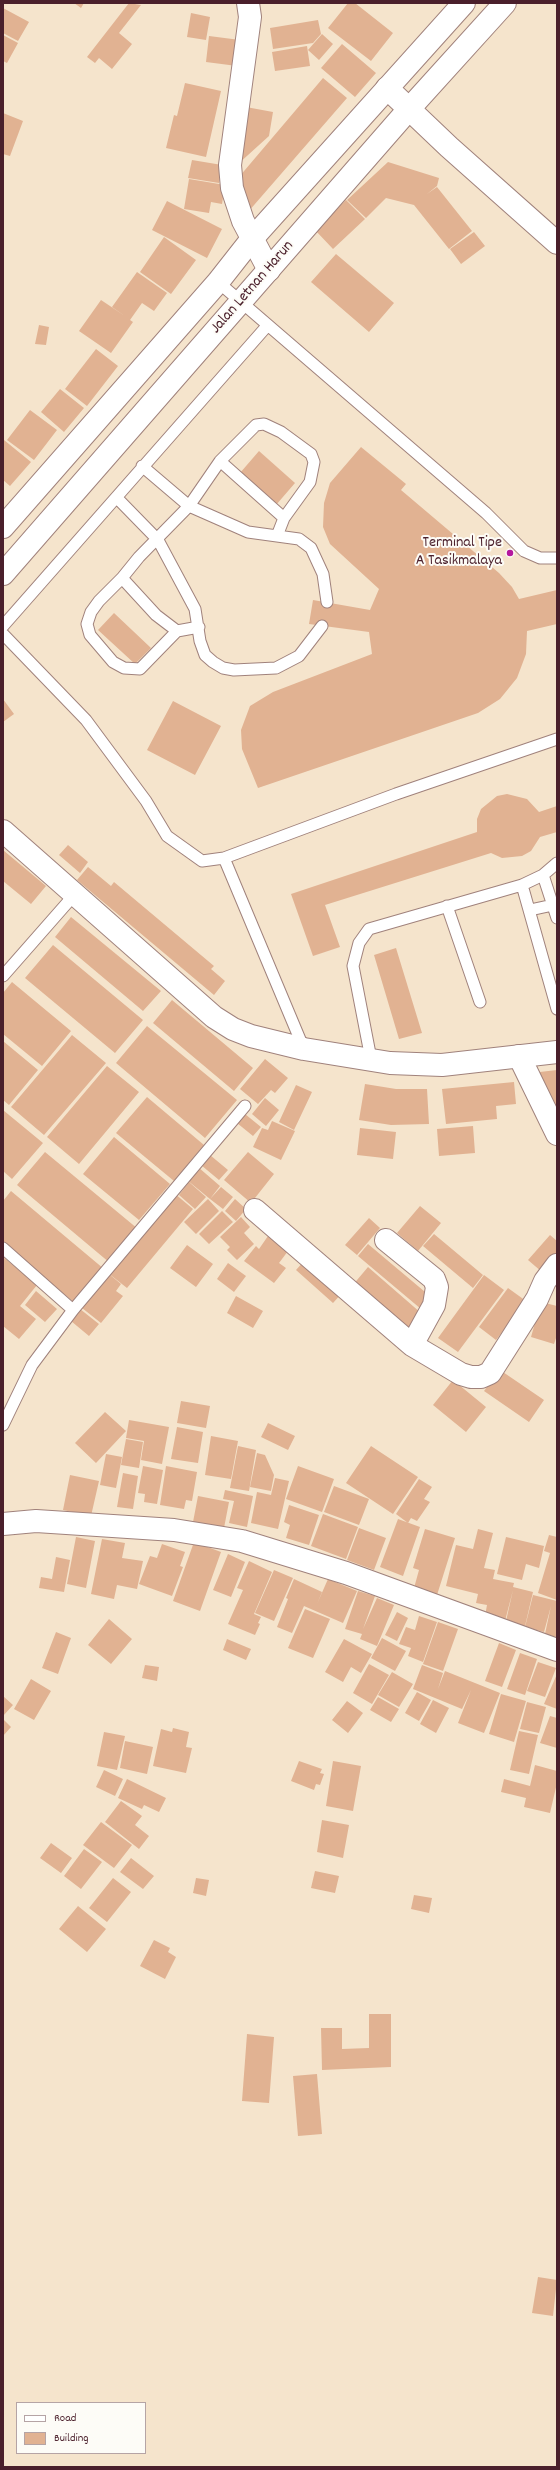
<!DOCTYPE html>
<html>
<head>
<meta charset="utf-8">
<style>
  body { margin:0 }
  #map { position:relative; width:560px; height:2470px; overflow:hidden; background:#f5e4cc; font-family:Dekko,sans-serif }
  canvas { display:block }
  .frame { position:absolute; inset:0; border:4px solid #4a1f2b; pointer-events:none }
  .legend { position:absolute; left:16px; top:2402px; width:130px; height:52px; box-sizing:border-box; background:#fdfcf7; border:1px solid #b5a4a5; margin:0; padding:5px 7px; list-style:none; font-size:12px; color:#4a1f2b }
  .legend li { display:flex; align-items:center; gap:8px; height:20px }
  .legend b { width:20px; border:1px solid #b5a4a5 }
</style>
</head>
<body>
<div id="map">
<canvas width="560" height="2470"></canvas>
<div class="frame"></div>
<ul class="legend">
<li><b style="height:5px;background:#fff"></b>Road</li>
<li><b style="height:11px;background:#e1b292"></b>Building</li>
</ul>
</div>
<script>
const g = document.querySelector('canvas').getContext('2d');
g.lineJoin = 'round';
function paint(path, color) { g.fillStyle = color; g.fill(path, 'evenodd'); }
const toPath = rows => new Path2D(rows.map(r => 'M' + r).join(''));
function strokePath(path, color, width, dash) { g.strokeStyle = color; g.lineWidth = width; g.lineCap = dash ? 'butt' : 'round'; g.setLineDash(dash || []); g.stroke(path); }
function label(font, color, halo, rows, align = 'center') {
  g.font = font + ' Dekko,sans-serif'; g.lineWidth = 4; g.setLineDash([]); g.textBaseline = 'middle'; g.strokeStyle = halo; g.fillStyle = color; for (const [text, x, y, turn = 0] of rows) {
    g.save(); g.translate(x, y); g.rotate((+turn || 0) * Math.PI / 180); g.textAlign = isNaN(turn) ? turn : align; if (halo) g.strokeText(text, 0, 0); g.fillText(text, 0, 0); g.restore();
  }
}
paint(toPath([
  [74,3,84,3,81,8],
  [129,3,141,5,119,33,132,44,112,69,99,58,95,63,87,57],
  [348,3,355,3,393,33,371,61,328,28],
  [3,8,29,22,18,41,3,33],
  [191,13,210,17,206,40,187,37],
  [318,20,321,34,313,43,273,49,270,28],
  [322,34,333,44,319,60,308,50],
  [3,35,18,43,7,63,3,61],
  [209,36,240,40,237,66,206,62],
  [342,44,376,73,355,97,321,68],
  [307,46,310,66,275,71,272,52],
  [323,78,347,98,248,212,239,177],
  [185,83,221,91,206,157,166,148,174,115,177,116],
  [246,107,273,112,269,136,237,165],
  [3,113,23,121,10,156,3,154],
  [192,160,222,165,219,183,188,178],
  [388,162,439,178,437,186,427,194,437,187,472,231,449,249,414,205,386,198,366,218,347,200],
  [189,179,225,185,222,204,211,202,209,213,184,209],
  [346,200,365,219,333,249,315,230],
  [167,201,222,229,207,258,152,230],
  [474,232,485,246,461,264,450,249],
  [164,237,196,260,171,294,140,272],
  [336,254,394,303,369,332,311,282],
  [137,272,167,293,154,311,142,303,130,320,133,322,111,353,79,331,101,300,125,316,112,307],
  [39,325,49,327,46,345,35,344],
  [96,349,118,366,87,406,65,389],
  [60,389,84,408,64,432,41,412],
  [30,410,57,430,34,460,7,440],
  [4,440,31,462,10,486,3,480],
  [361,447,406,484,401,490,499,573,512,587,519,599,557,590,557,624,527,631,526,654,517,678,500,699,478,713,258,788,242,749,241,730,250,706,273,692,372,654,369,632,309,624,313,600,370,610,379,589,330,544,323,527,324,503,330,483],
  [259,451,295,483,276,505,240,473],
  [114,613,151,648,135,664,98,630],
  [3,699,14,714,3,722],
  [173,701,221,726,195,775,147,750],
  [507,794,527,799,539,812,557,806,557,832,540,837,531,851,522,856,502,858,491,853,325,905,340,947,313,956,291,894,477,832,477,819,481,809,497,796],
  [68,845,88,862,80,873,59,855],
  [3,850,46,886,31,904,3,881],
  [88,867,111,886,114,882,214,966,211,969,225,981,214,995,77,880],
  [71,917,161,991,143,1011,55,937],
  [53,945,143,1020,115,1053,25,978],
  [396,948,422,1033,399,1039,374,955],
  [12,982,71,1031,42,1066,3,1034,3,993],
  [172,1000,253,1068,234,1091,153,1023],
  [147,1026,237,1100,205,1138,116,1063],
  [72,1035,106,1063,44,1135,11,1107],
  [3,1041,38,1070,9,1105,3,1100],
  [265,1059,288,1078,275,1093,271,1090,258,1104,240,1089],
  [107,1066,139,1092,79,1164,47,1137],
  [557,1070,557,1111,531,1073],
  [514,1082,516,1104,496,1106,497,1119,446,1124,442,1089],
  [365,1084,396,1089,427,1089,429,1124,391,1125,359,1120],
  [296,1085,312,1092,294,1130,279,1122],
  [147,1097,204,1145,174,1181,116,1133],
  [265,1098,279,1110,266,1126,252,1114],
  [3,1110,43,1143,12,1179,3,1171],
  [245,1114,261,1127,253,1136,237,1123],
  [272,1121,295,1131,281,1160,253,1147,262,1128,268,1130],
  [473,1126,475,1153,439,1156,437,1129],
  [360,1128,396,1132,393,1159,357,1155],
  [114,1137,170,1184,139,1220,83,1174],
  [45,1152,138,1229,110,1263,17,1185],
  [248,1152,274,1174,251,1203,224,1180],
  [210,1155,228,1170,219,1180,201,1165],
  [198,1167,220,1186,210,1199,187,1180],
  [189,1182,206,1197,195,1209,179,1195],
  [221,1187,233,1197,223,1209,210,1199],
  [11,1191,104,1269,75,1303,3,1243,3,1201],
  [174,1193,193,1209,127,1288,108,1273],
  [208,1199,219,1211,196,1234,184,1222],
  [235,1199,246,1209,236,1221,225,1211],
  [420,1206,441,1223,418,1251,397,1233],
  [222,1211,233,1222,209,1244,199,1234],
  [241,1217,250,1227,244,1233,254,1244,237,1260,227,1250,230,1247,220,1237],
  [369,1218,380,1228,357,1255,345,1245],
  [434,1234,483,1275,473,1288,423,1246],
  [550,1235,557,1241,557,1255,542,1272,528,1260],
  [268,1236,288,1251,279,1263,286,1268,274,1283,244,1261,256,1246,259,1249],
  [368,1244,431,1297,421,1309,358,1256],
  [187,1245,213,1264,196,1287,170,1268],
  [3,1257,37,1285,20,1306,36,1319,19,1339,3,1326],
  [305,1260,343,1292,333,1303,296,1270],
  [228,1263,246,1276,234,1292,217,1279],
  [368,1267,421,1313,406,1331,352,1286],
  [109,1274,121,1284,116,1291,123,1296,101,1323,82,1308],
  [484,1275,504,1290,458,1352,438,1338],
  [508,1288,526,1301,496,1340,479,1327],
  [36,1291,57,1309,45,1322,25,1305],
  [236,1296,263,1311,253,1328,227,1313],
  [541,1302,557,1306,557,1335,554,1344,531,1337],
  [80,1309,99,1324,89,1336,71,1321],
  [500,1370,544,1400,529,1422,484,1391],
  [453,1380,486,1407,466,1432,433,1405],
  [181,1401,210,1406,206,1428,177,1423],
  [105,1412,126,1431,96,1463,75,1443],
  [129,1420,169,1427,162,1464,141,1460,144,1441,126,1438],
  [268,1423,295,1436,288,1450,261,1437],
  [177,1427,203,1432,198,1463,171,1459],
  [211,1436,238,1441,231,1479,205,1475],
  [126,1439,143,1442,139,1468,121,1465],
  [238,1446,256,1450,249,1491,230,1488],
  [371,1446,418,1477,393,1514,346,1483],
  [257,1453,265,1455,274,1475,271,1491,250,1487],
  [106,1454,122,1457,116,1488,100,1485],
  [143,1466,163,1470,157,1504,144,1502,145,1494,138,1493],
  [166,1466,197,1472,192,1501,186,1500,184,1509,160,1505],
  [298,1466,334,1479,322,1512,286,1499],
  [123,1473,138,1476,133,1509,117,1507],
  [70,1475,99,1481,91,1516,63,1510],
  [275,1478,289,1481,278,1529,251,1523,257,1492,271,1495],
  [419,1479,432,1487,424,1499,430,1502,417,1521,411,1518,408,1523,396,1514],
  [334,1486,369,1499,359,1525,324,1512],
  [225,1490,253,1496,247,1527,229,1523,234,1501,223,1499],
  [198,1496,229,1502,224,1528,193,1522],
  [289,1505,319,1515,309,1545,286,1538,290,1525,284,1522],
  [323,1514,358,1527,346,1559,311,1546],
  [398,1519,420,1527,403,1576,380,1567],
  [359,1528,386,1538,374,1570,347,1560],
  [425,1529,455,1538,437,1595,414,1588,419,1570,413,1568],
  [478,1529,493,1533,484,1568,495,1570,493,1579,514,1583,513,1587,533,1592,525,1626,506,1621,513,1590,505,1621,485,1616,487,1605,476,1603,478,1594,446,1586,456,1545,473,1549],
  [549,1535,557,1537,557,1600,538,1593,550,1553,544,1551],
  [76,1537,95,1541,86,1588,67,1584],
  [506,1537,544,1546,539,1568,526,1564,522,1580,497,1574],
  [102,1539,125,1543,122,1558,143,1561,137,1589,117,1585,114,1599,91,1594],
  [194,1542,221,1552,200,1611,173,1601],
  [162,1544,185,1552,180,1566,183,1567,172,1596,139,1584,150,1556,157,1558],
  [228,1554,245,1562,231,1597,213,1590],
  [56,1557,70,1560,64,1592,39,1588,41,1577,52,1579],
  [249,1561,272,1572,254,1614,261,1617,258,1623,260,1624,255,1635,228,1624,243,1590,237,1588],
  [274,1570,293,1578,274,1621,255,1613],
  [294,1579,322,1592,317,1604,328,1579,357,1591,343,1623,304,1606,292,1633,277,1627,288,1599,286,1598],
  [358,1591,375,1596,363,1629,377,1598,394,1605,377,1646,360,1639,362,1634,345,1629],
  [533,1595,557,1601,557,1637,545,1634,551,1606,544,1632,525,1627],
  [305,1609,330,1619,313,1658,288,1648],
  [397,1612,408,1618,397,1641,385,1635],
  [419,1616,437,1622,423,1662,408,1656,411,1648,399,1644,406,1627,415,1630],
  [109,1619,132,1639,111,1664,88,1645],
  [438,1622,458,1629,443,1671,423,1664],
  [56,1632,71,1638,58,1674,42,1668],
  [382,1638,406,1651,395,1671,371,1658],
  [227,1639,251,1649,246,1660,223,1650],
  [344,1639,372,1654,361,1673,351,1667,343,1682,325,1672],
  [499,1643,516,1650,502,1687,485,1681],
  [520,1653,537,1659,525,1695,507,1689],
  [538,1662,556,1668,545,1697,527,1691],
  [369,1664,389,1675,372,1704,353,1693],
  [145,1665,159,1667,157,1681,142,1678],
  [422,1665,443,1673,438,1689,445,1671,500,1693,484,1733,458,1723,471,1690,462,1709,413,1689],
  [392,1672,413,1684,399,1707,378,1695],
  [557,1674,557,1709,544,1704],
  [31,1679,51,1691,34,1720,14,1709],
  [417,1692,431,1700,419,1721,405,1713],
  [501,1694,526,1701,514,1742,489,1734],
  [3,1696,13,1705,3,1716],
  [378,1697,399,1709,391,1722,370,1710],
  [433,1700,449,1708,436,1733,420,1724],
  [347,1701,363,1713,348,1733,332,1720],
  [527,1702,546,1707,539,1733,520,1729],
  [550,1716,557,1718,557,1748,540,1743],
  [3,1719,11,1727,3,1736],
  [173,1728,189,1732,186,1747,192,1748,186,1773,153,1766,161,1729,172,1732],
  [519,1731,538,1735,529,1774,510,1770],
  [104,1732,125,1736,117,1770,97,1766],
  [125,1741,153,1747,147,1774,120,1768],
  [299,1761,322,1769,320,1773,324,1774,320,1785,316,1784,314,1790,291,1781],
  [333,1761,361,1766,353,1811,326,1806],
  [535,1765,557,1771,557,1783,550,1813,524,1807,526,1798,501,1792,504,1779,530,1786],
  [104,1770,123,1779,115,1796,96,1787],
  [127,1779,166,1798,159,1812,144,1805,142,1809,118,1798],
  [121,1801,142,1816,135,1825,149,1836,139,1849,105,1822],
  [322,1820,349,1825,343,1858,317,1852],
  [101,1822,132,1845,114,1868,83,1845],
  [51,1843,72,1858,61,1873,40,1858],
  [84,1849,102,1862,81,1889,64,1876],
  [131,1858,154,1876,143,1889,120,1872],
  [315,1871,339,1876,335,1893,311,1888],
  [113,1878,131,1892,107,1922,89,1908],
  [196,1878,209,1880,206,1896,193,1893],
  [414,1895,432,1898,429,1913,411,1909],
  [78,1906,106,1929,87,1952,59,1929],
  [154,1940,170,1948,168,1952,176,1957,165,1979,140,1966],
  [369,2014,391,2014,391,2067,322,2070,321,2028,342,2028,342,2049,369,2048],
  [247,2034,274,2037,269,2103,242,2101],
  [317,2074,322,2134,298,2136,293,2076],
  [538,2277,557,2280,553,2316,532,2313]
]), '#e1b292');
const lane = toPath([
  [218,282,486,513,524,551,540,558,557,558],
  [220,461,284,518],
  [142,466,189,506,248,532,299,539,311,548,323,574,327,602],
  [117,498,158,540,195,609,200,641,205,655,213,662,223,668,234,670,276,668,299,656,322,626],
  [122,578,99,601,91,612,87,624,90,635,113,662,124,668,140,669,177,631],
  [3,626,267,326],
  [199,627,177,631,156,615,122,578,139,557,189,506,220,461,256,425,264,424,281,432,311,454,314,462,310,482,284,518,277,536],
  [3,634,86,720,146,801,167,836,202,861,224,858,396,794,557,739],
  [224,858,304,1049],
  [543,875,557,918],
  [522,885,557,1009],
  [447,906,480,1002],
  [530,910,553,905],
  [3,976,75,894],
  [371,1059,353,966,359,943,369,929,522,885,543,875,557,863],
  [3,1248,73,1310],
  [3,1425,32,1365,73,1310,245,1106]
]);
const street = toPath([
  [248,3,250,17,230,165,232,188,243,221,269,270],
  [387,88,449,147,557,243],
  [519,1056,557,1134],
  [255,1210,412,1345,461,1374,471,1377,481,1377,490,1373,537,1299,545,1281,557,1265],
  [386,1240,434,1279,437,1287,434,1305,412,1345]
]);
const secondary = toPath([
  [3,831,214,1017,233,1029,251,1036,304,1049,390,1063,442,1065,557,1052],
  [3,1524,36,1521,174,1530,242,1541,346,1573,557,1650]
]);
const primary = toPath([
  [3,527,218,282,251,240,464,3],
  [3,574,409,109,505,3]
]);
strokePath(lane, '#a0827c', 13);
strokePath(street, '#a0827c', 24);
strokePath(secondary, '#a0827c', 24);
strokePath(primary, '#a0827c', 24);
strokePath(lane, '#fff', 11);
strokePath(street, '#fff', 22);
strokePath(secondary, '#fff', 22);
strokePath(primary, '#fff', 22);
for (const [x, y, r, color] of [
  [510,553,4,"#b5179e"]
]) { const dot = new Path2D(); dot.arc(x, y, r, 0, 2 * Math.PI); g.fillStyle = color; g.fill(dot); strokePath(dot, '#fdfcf7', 1.5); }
label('16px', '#4a1f2b', '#fdfcf7', [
  ["Jalan Letnan Harun",253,288,-49]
]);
label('16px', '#4a1f2b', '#fdfcf7', [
  ["Terminal Tipe",502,544],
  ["A Tasikmalaya",502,562]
], 'right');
</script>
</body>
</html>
